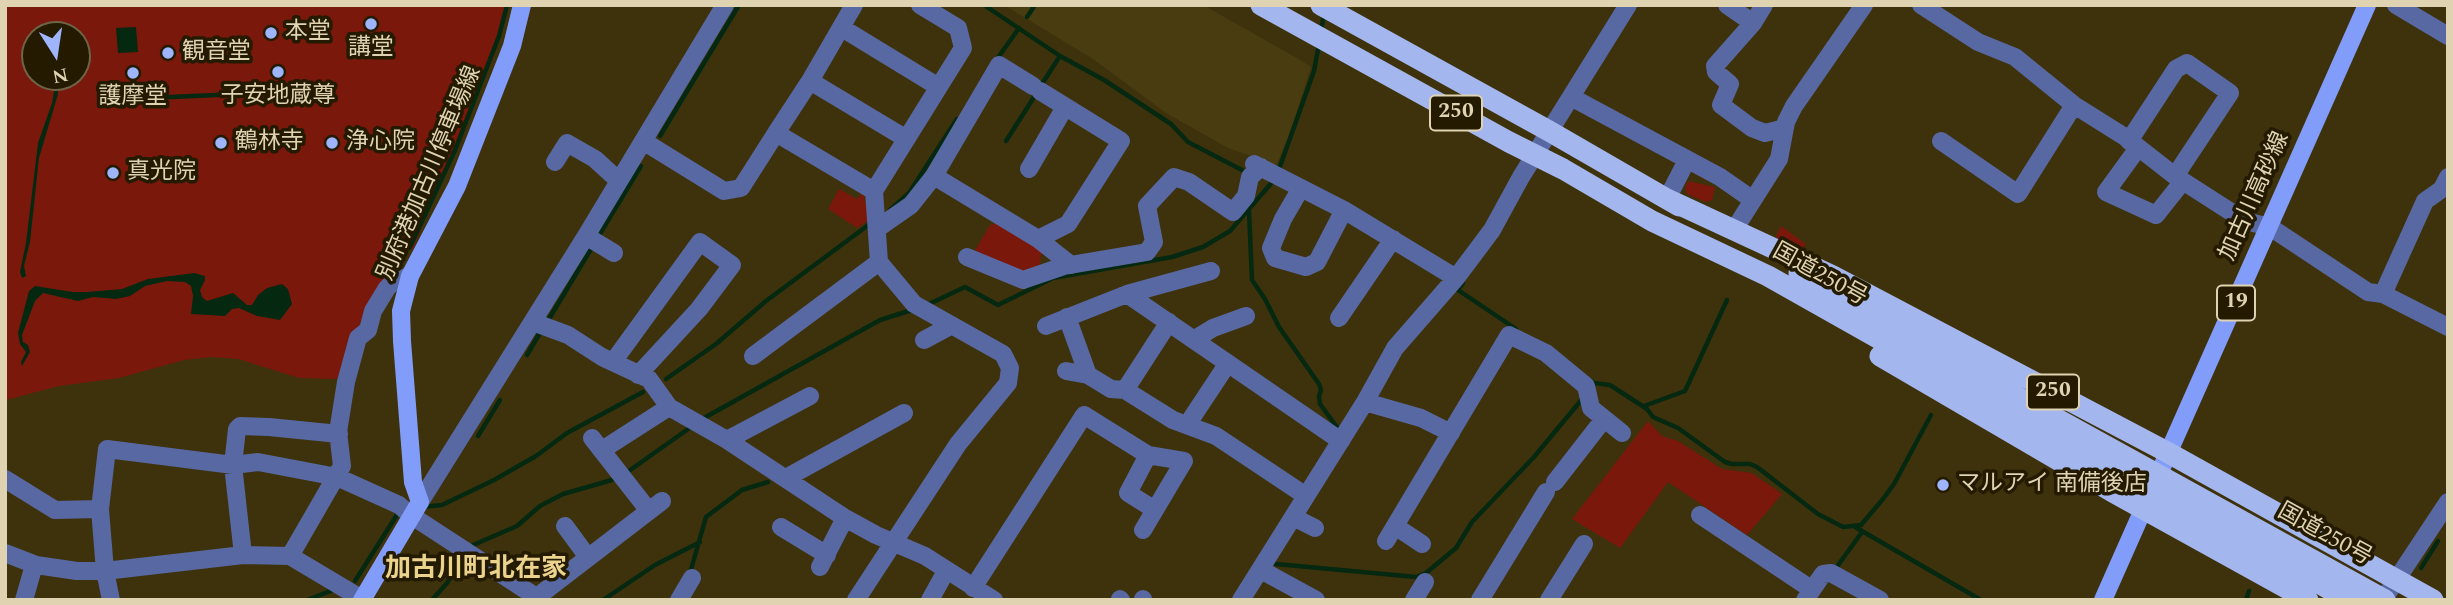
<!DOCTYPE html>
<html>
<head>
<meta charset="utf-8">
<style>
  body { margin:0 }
  #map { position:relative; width:2453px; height:605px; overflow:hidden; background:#3e320d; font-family:Spectral,serif }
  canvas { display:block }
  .frame { position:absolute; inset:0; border:7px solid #dfd3b2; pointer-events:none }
  .north { position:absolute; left:21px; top:21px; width:70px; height:70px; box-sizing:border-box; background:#231a00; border:2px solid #6e6447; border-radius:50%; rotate:168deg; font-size:19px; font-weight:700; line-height:28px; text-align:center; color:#dfd3b2 }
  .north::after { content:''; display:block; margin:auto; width:24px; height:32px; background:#9eb4fd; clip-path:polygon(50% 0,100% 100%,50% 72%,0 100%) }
</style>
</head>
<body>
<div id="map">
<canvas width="2453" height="605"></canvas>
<div class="frame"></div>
<div class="north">N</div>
</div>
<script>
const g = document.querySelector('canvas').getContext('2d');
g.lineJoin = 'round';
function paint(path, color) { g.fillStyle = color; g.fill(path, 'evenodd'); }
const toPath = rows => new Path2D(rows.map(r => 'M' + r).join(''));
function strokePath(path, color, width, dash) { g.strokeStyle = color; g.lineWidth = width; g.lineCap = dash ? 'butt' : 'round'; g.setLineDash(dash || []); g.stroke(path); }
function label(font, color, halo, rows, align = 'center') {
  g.font = font + ' Spectral,"Noto Sans JP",serif'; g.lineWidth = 7; g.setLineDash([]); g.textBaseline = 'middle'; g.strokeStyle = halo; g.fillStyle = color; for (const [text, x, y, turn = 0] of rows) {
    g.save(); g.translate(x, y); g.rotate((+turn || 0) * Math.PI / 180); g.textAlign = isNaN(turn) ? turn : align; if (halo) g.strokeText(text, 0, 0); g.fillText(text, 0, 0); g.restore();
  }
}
paint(toPath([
  [1004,5,1203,5,1295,57,1311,67,1290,133,1275,168,1260,159,1228,148,1166,113,1093,59]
]), '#493c11');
paint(toPath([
  [5,5,509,5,494,56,413,249,409,249,394,271,374,294,353,338,341,376,335,379,299,378,238,359,211,357,184,360,119,378,59,386,6,400],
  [35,35,77,35,77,77,35,77],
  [1688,181,1715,187,1712,200,1706,202,1687,194,1685,188],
  [839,189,857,199,861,194,864,196,869,220,857,228,828,209],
  [998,223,1042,251,1039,268,1025,274,974,252,990,225],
  [1781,226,1806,244,1802,251,1777,240,1776,236],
  [1648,421,1662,436,1678,441,1722,469,1752,473,1782,494,1747,535,1668,482,1620,548,1572,519]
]), '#7a180b');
paint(toPath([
  [136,27,138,52,118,53,116,28],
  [58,84,58,94,39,158,30,242,24,266,26,276,22,278,20,272,26,243,38,143,52,103,55,85],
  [194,273,205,276,205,280,200,290,202,297,207,301,233,293,247,305,252,305,258,295,267,288,282,284,288,289,292,304,280,320,257,316,239,308,232,309,225,316,191,314,193,296,191,286,185,282,167,281,145,286,130,296,116,299,93,297,78,301,43,293,35,301,22,335,23,342,28,345,30,352,22,366,21,362,26,352,20,344,18,333,29,291,35,286,73,292,87,292,122,289,148,279]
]), '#052811');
strokePath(toPath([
  [984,5,1060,56,1104,80,1171,124,1188,142,1242,170],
  [1027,17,1035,5],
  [1321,32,1324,13],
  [997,59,1019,28],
  [1040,87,1060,56],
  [126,99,305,91],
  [660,136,739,5],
  [1006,141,1036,94],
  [1278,172,1314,71,1319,44],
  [890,210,909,193,957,119],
  [1249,211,1252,280,1265,299,1279,327,1319,384,1321,390,1319,396,1320,404,1339,430],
  [598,237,641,166],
  [410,247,455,150,499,36,507,5],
  [1463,283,1458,290,1516,329],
  [927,305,965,287,998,305,1053,278,1172,257,1203,247,1230,231,1274,180],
  [546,324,594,244],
  [527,355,541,331],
  [666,379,716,344,766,301,871,223],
  [1589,380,1594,383,1610,385,1647,409,1653,417,1678,428,1725,462,1732,464,1750,464,1757,467,1818,514,1843,527,1861,525,1883,499,1894,484,1931,415],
  [1644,406,1685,391,1727,300],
  [704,418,880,320,912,310],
  [478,436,500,400],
  [626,473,691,427],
  [422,507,442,505,494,480,536,456,567,433,643,392],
  [1855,527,1981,600],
  [473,545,517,526,540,506,563,494,612,480],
  [1276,564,1416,577,1426,573,1456,548,1472,522,1534,457,1583,398],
  [1836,568,1862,532],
  [2421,568,2438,541],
  [690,573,706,517,742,490,768,482],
  [355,581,400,510],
  [307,600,333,590],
  [432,600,447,583,463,559],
  [603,600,655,565,700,542],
  [2246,600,2249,591]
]), '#052811', 4.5);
strokePath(toPath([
  [1727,5,1753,23],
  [1764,5,1753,23,1715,66,1716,72,1730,84,1721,105,1752,128,1765,133,1785,128],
  [1921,5,1978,42,2015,57,2074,105,2125,137,2175,176,2245,221,2270,227,2368,292,2383,294,2448,327],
  [2396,5,2448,36],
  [842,28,937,86],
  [810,81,905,138],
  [1571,97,1720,177,1753,200],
  [776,133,810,81,854,5],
  [643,141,724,191,741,188,776,133,874,191,879,262,914,304,1003,354,1010,368,1008,383,958,444,856,600],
  [1941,141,2018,194,2074,105],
  [2129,141,2176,69,2187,63,2230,93,2175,176],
  [2138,148,2106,192,2156,215,2183,181],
  [555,162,567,143,595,159,619,181],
  [1254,164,1344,210,1456,278],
  [1029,169,1065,107],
  [934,176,1038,239,1068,224,1121,141,1040,91],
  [1301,188,1283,219,1271,248,1275,258,1306,267,1317,262,1344,210],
  [874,191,963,48,958,28,920,5],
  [1667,199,1687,160],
  [878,228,911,205,934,176,999,65,1033,86],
  [1734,230,1779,159,1786,122,1794,106,1864,5],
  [586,236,614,253],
  [1038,239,1071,265],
  [967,257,1023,280,1064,266,1147,252,1154,242,1147,206,1174,177,1189,182,1233,212,1246,196,1250,177,1261,167],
  [1127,294,1341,441],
  [2383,294,2425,201,2442,189,2448,177],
  [1067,317,1088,375,1111,389,1125,390,1173,420,1216,436,1306,496],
  [1339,318,1393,239],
  [533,322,568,335,602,357,649,379,669,407,727,440,845,518,876,535,925,556,994,600],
  [1046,326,1127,294,1211,271],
  [1195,339,1213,328,1246,316],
  [924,340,952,325],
  [753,356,879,262],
  [613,362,700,242,732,265,699,309,638,375],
  [1066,371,1088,375],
  [1125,390,1169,322],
  [1365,402,1421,418,1451,433],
  [1187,425,1228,363],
  [592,438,649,511],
  [727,440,810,396],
  [602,450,669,407],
  [1148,455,1128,493,1155,510],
  [786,478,904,413],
  [5,479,55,510,100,509],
  [1555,482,1604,419],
  [420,502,586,236,725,5],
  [1700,515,1811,589],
  [1293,517,1315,528],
  [565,526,587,556],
  [1395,526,1422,544],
  [781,527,827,555],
  [1386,541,1509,335,1546,353,1586,386,1591,408,1622,433],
  [5,553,36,565,77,571,105,571,243,555,290,556,362,599],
  [243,555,233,465,237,429,240,426,269,427,339,434],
  [290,556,342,466,338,432,346,382,358,338,368,330,373,311,387,288,393,282,410,276],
  [820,567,845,518],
  [1261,570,1316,600],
  [973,588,1084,415,1148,455,1184,461,1143,530],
  [537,597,662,501],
  [1120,599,1121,600],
  [24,600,34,565],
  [111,600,105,571,100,509,107,449,233,465,258,462,337,477,399,505,412,516,541,600],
  [679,600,692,578],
  [930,600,946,571],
  [1143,600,1143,599],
  [1241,600,1365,402,1395,348,1456,278,1492,230,1521,177,1628,5],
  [1414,600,1425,582],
  [1480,600,1546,492],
  [1549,600,1584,544],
  [1805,600,1823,574,1831,573,1880,600],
  [2383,600,2448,502]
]), '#5868a2', 18);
strokePath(toPath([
  [362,600,420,502,413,482,402,341,401,311,410,276,457,186,512,46,522,5],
  [2103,600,2367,5]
]), '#829cfa', 18);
strokePath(toPath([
  [1261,5,1509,142,1563,169,1652,221,1768,276,2011,413],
  [1321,5,1549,131,1679,206],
  [1667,199,1833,276,2167,452,2433,600],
  [1799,273,2019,398],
  [1880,356,2111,491,2308,600]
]), '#a4b6ee', 21);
strokePath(toPath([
  [2019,398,2385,600],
  [2011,413,2349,600]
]), '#a4b6ee', 21);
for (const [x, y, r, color] of [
  [371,24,7,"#9eb4fd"],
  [271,33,7,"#9eb4fd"],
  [168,53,7,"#9eb4fd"],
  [278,72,7,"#9eb4fd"],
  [133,73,7,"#9eb4fd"],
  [221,143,7,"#9eb4fd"],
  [332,143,7,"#9eb4fd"],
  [113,173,7,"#9eb4fd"],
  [1943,485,7,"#9eb4fd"]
]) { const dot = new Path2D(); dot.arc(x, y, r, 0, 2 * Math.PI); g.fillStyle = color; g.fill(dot); strokePath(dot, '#231a00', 2.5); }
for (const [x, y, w] of [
  [1456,113,52],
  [2236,303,38],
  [2053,392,52]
]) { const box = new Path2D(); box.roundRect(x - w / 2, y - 17.5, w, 35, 5); g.fillStyle = '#231a00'; g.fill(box); strokePath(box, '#dfd3b2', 2); }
label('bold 21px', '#dfd3b2', null, [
  ["250",1456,113],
  ["19",2236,303],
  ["250",2053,392]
]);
label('23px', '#dfd3b2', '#231a00', [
  ["本堂",285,33],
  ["講堂",371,49,"center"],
  ["観音堂",182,53],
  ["子安地蔵尊",278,97,"center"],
  ["護摩堂",133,98,"center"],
  ["鶴林寺",235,143],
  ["浄心院",346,143],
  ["真光院",127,173],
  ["マルアイ 南備後店",1957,485]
], 'left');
label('23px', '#dfd3b2', '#231a00', [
  ["別府港加古川停車場線",431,174,-67],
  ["加古川高砂線",2256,197,-66],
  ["国道250号",1819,276,29],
  ["国道250号",2324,536,29]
]);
label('bold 26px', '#ebd28d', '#231a00', [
  ["加古川町北在家",476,571]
]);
</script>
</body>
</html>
